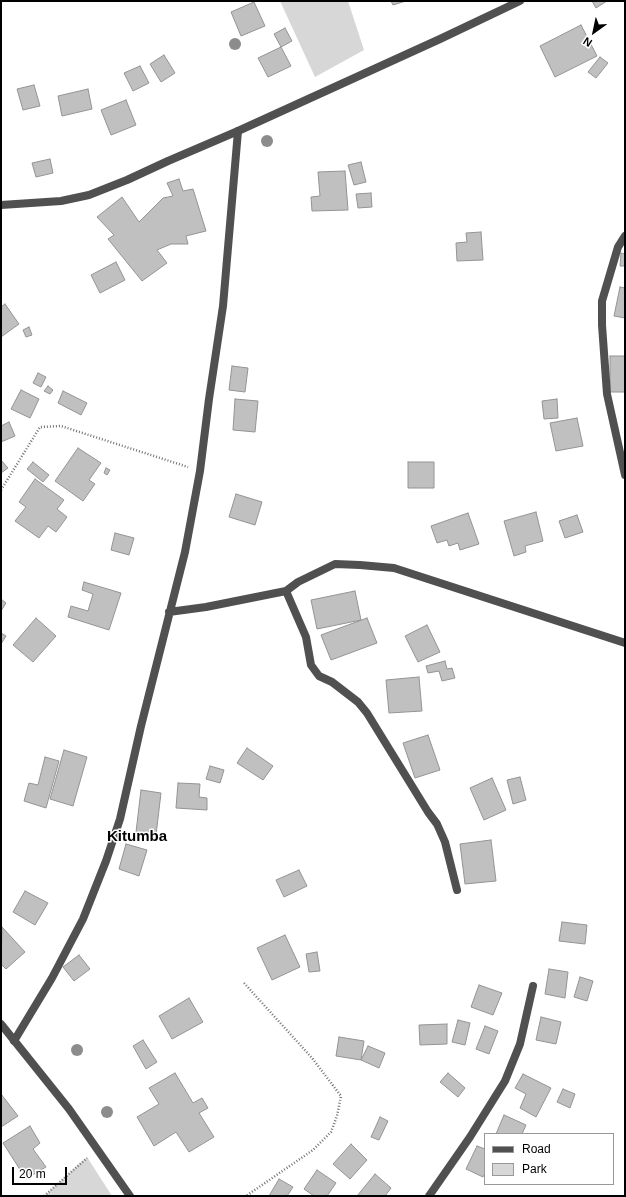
<!DOCTYPE html>
<html>
<head>
<meta charset="utf-8">
<style>
  body { margin:0 }
  #map { position:relative; width:626px; height:1197px; overflow:hidden; background:#fff; font-family:Helvetica,sans-serif }
  canvas { display:block }
  .frame { position:absolute; inset:0; border:2px solid #000; pointer-events:none }
  .legend { position:absolute; left:484px; top:1133px; width:130px; height:52px; box-sizing:border-box; background:#fff; border:1px solid #999; margin:0; padding:5px 7px; list-style:none; font-size:12px; color:#000 }
  .legend li { display:flex; align-items:center; gap:8px; height:20px }
  .legend b { width:20px; border:1px solid #999 }
  .north { position:absolute; left:574px; top:12px; width:40px; height:40px; -webkit-text-stroke:3px #fff; paint-order:stroke; rotate:213deg; font-size:11px; font-weight:700; line-height:16px; text-align:center; color:#000 }
  .north::after { content:''; display:block; margin:auto; width:14px; height:18px; background:#000; clip-path:polygon(50% 0,100% 100%,50% 72%,0 100%) }
  .scale { position:absolute; left:12px; top:1167px; width:55px; height:18px; box-sizing:border-box; border:2px solid #000; border-top:0; padding-left:5px; font-size:12px; line-height:14px; white-space:nowrap; color:#000; -webkit-text-stroke:3px #fff; paint-order:stroke }
</style>
</head>
<body>
<div id="map">
<canvas width="626" height="1197"></canvas>
<div class="frame"></div>
<ul class="legend">
<li><b style="height:5px;background:#505050"></b>Road</li>
<li><b style="height:11px;background:#d7d7d7"></b>Park</li>
</ul>
<div class="north">N</div>
<div class="scale">20 m</div>
</div>
<script>
const g = document.querySelector('canvas').getContext('2d');
g.lineJoin = 'round';
function paint(path, color) { g.fillStyle = color; g.fill(path, 'evenodd'); }
const toPath = rows => new Path2D(rows.map(r => 'M' + r).join(''));
function strokePath(path, color, width, dash) { g.strokeStyle = color; g.lineWidth = width; g.lineCap = dash ? 'butt' : 'round'; g.setLineDash(dash || []); g.stroke(path); }
function label(font, color, halo, rows, align = 'center') {
  g.font = font + ' Helvetica,sans-serif'; g.lineWidth = 3; g.setLineDash([]); g.textBaseline = 'middle'; g.strokeStyle = halo; g.fillStyle = color; for (const [text, x, y, turn = 0] of rows) {
    g.save(); g.translate(x, y); g.rotate((+turn || 0) * Math.PI / 180); g.textAlign = isNaN(turn) ? turn : align; if (halo) g.strokeText(text, 0, 0); g.fillText(text, 0, 0); g.restore();
  }
}
paint(toPath([
  [280,1,348,1,364,50,315,77],
  [87,1157,112,1196,44,1196]
]), '#d7d7d7');
const building = toPath([
  [391,1,406,1,393,5,391,1],
  [592,1,607,1,596,8,592,1],
  [254,2,265,26,241,36,231,12,254,2],
  [581,25,597,56,555,77,540,46,581,25],
  [285,28,292,41,281,47,274,34,285,28],
  [281,47,291,66,268,77,258,58,281,47],
  [164,55,175,73,161,82,150,64,164,55],
  [600,57,608,63,596,78,588,72,600,57],
  [140,66,149,83,133,91,124,73,140,66],
  [34,85,40,106,23,110,17,89,34,85],
  [88,89,92,109,62,116,58,96,88,89],
  [126,100,136,125,111,135,101,110,126,100],
  [50,159,53,173,36,177,32,163,50,159],
  [361,162,366,182,354,185,348,165,361,162],
  [345,171,348,210,312,211,311,197,320,196,318,172,345,171],
  [179,179,183,191,193,189,206,231,186,236,188,244,171,244,157,250,167,263,142,281,108,239,114,235,97,217,122,197,139,222,163,198,173,196,167,183,179,179],
  [371,193,372,207,358,208,356,194,371,193],
  [481,232,483,260,457,261,456,243,467,242,466,233,481,232],
  [621,253,625,254,625,266,620,266,621,253],
  [116,262,125,280,100,293,91,275,116,262],
  [620,287,625,288,625,318,614,316,620,287],
  [5,304,19,324,1,337,1,307,5,304],
  [29,327,32,335,26,337,23,330,29,327],
  [610,356,625,356,625,392,610,392,610,356],
  [232,366,248,368,245,392,229,390,232,366],
  [38,373,46,377,41,387,33,383,38,373],
  [48,386,53,390,50,394,44,391,48,386],
  [21,390,39,399,30,418,11,409,21,390],
  [63,391,87,403,81,415,58,403,63,391],
  [235,399,258,401,255,432,233,430,235,399],
  [557,399,558,418,544,419,542,401,557,399],
  [577,418,583,446,556,451,550,423,577,418],
  [9,422,15,436,1,442,1,426,9,422],
  [78,448,101,463,89,480,95,484,83,501,55,481,78,448],
  [1,460,8,468,1,473,1,460],
  [33,462,49,475,43,482,27,469,33,462],
  [408,462,434,462,434,488,408,488,408,462],
  [106,468,110,470,107,475,104,473,106,468],
  [35,479,64,500,57,509,67,517,56,532,48,526,39,538,15,521,26,507,19,502,35,479],
  [236,494,262,502,255,525,229,517,236,494],
  [536,512,543,541,525,546,526,552,514,556,504,521,536,512],
  [468,513,479,544,460,550,458,543,449,546,447,540,437,543,431,526,468,513],
  [577,515,583,532,565,538,559,521,577,515],
  [115,533,134,538,129,555,111,550,115,533],
  [84,582,121,593,109,630,68,617,71,606,88,611,93,594,82,590,84,582],
  [355,591,361,620,317,629,311,600,355,591],
  [1,599,6,603,1,611,1,599],
  [36,618,56,636,33,662,13,645,36,618],
  [367,618,377,643,331,660,321,635,367,618],
  [427,625,440,652,418,662,405,636,427,625],
  [1,633,6,636,1,644,1,633],
  [445,661,447,669,452,668,455,678,442,681,439,671,428,673,426,666,445,661],
  [419,677,422,711,389,713,386,680,419,677],
  [428,735,440,770,415,778,403,743,428,735],
  [247,748,273,766,263,780,237,763,247,748],
  [64,750,87,757,73,806,50,799,64,750],
  [45,757,59,761,46,808,24,801,29,783,38,785,45,757],
  [210,766,224,770,220,783,206,779,210,766],
  [520,777,526,800,513,804,507,780,520,777],
  [492,778,506,810,484,820,470,788,492,778],
  [178,783,200,784,199,797,207,798,207,810,176,808,178,783],
  [141,790,161,793,156,835,136,832,141,790],
  [491,840,496,881,465,884,460,844,491,840],
  [126,844,147,850,139,876,119,869,126,844],
  [299,870,307,886,284,897,276,880,299,870],
  [25,891,48,903,35,925,13,912,25,891],
  [562,922,587,925,585,944,559,941,562,922],
  [2,927,25,952,6,969,1,964,2,927],
  [285,935,300,967,272,980,257,948,285,935],
  [317,952,320,971,309,972,306,954,317,952],
  [79,955,90,969,74,981,63,967,79,955],
  [549,969,568,972,565,998,545,994,549,969],
  [580,977,593,981,587,1001,574,997,580,977],
  [479,985,502,993,493,1015,471,1007,479,985],
  [189,998,203,1022,172,1039,159,1016,189,998],
  [541,1017,561,1022,556,1044,536,1040,541,1017],
  [458,1020,470,1023,465,1045,452,1042,458,1020],
  [447,1024,447,1044,420,1045,419,1025,447,1024],
  [485,1026,498,1031,489,1054,476,1049,485,1026],
  [339,1037,364,1041,361,1060,336,1056,339,1037],
  [143,1040,157,1062,146,1069,133,1046,143,1040],
  [368,1046,385,1053,379,1068,361,1060,368,1046],
  [175,1073,193,1103,202,1098,208,1108,199,1113,214,1137,189,1152,176,1132,154,1146,137,1117,159,1104,149,1088,175,1073],
  [448,1073,465,1088,458,1097,440,1082,448,1073],
  [523,1074,551,1088,536,1117,520,1108,526,1094,515,1088,523,1074],
  [563,1089,575,1094,570,1108,557,1102,563,1089],
  [1,1094,18,1116,1,1127,1,1094],
  [504,1115,526,1125,522,1134,496,1134,504,1115],
  [380,1117,388,1121,379,1140,371,1137,380,1117],
  [30,1126,40,1143,33,1149,46,1167,26,1179,3,1143,30,1126],
  [351,1144,367,1160,350,1179,333,1164,351,1144],
  [477,1146,485,1149,485,1173,483,1177,466,1169,477,1146],
  [317,1170,336,1183,327,1196,314,1196,304,1189,317,1170],
  [375,1174,391,1188,385,1196,357,1196,375,1174],
  [279,1179,293,1187,287,1196,269,1196,279,1179]
]);
paint(building, '#c0c0c0');
strokePath(building, '#949494', 1);
strokePath(toPath([
  [1,490,40,427,61,426,188,467],
  [244,983,312,1058,341,1096,337,1116,331,1132,313,1150,246,1196],
  [44,1196,87,1158]
]), '#727272', 2.5, [1, 2]);
strokePath(toPath([
  [625,236,618,247,602,301,602,325,607,394,625,475],
  [286,591,306,637,311,665,319,676,332,682,358,702,367,713,428,812,437,824,445,842,457,890],
  [169,612,206,607,286,591,298,582,335,564,360,565,394,568,625,643],
  [14,1041,52,978,83,919,106,861,120,819,141,726,185,552,200,471,209,399,223,306,238,131],
  [429,1196,470,1137,505,1081,520,1044,533,986]
]), '#505050', 8);
strokePath(toPath([
  [1,205,61,201,89,195,127,180,168,161,238,131,440,39,520,1],
  [1,1024,69,1109,130,1196]
]), '#505050', 8);
g.fillStyle = '#8c8c8c';
for (const [x, y] of [
  [235,44],
  [267,141],
  [77,1050],
  [107,1112]
]) { g.beginPath(); g.arc(x, y, 6, 0, 2 * Math.PI); g.fill(); }
label('bold 15px', '#000', '#fff', [
  ["Kitumba",137,837]
]);
</script>
</body>
</html>
